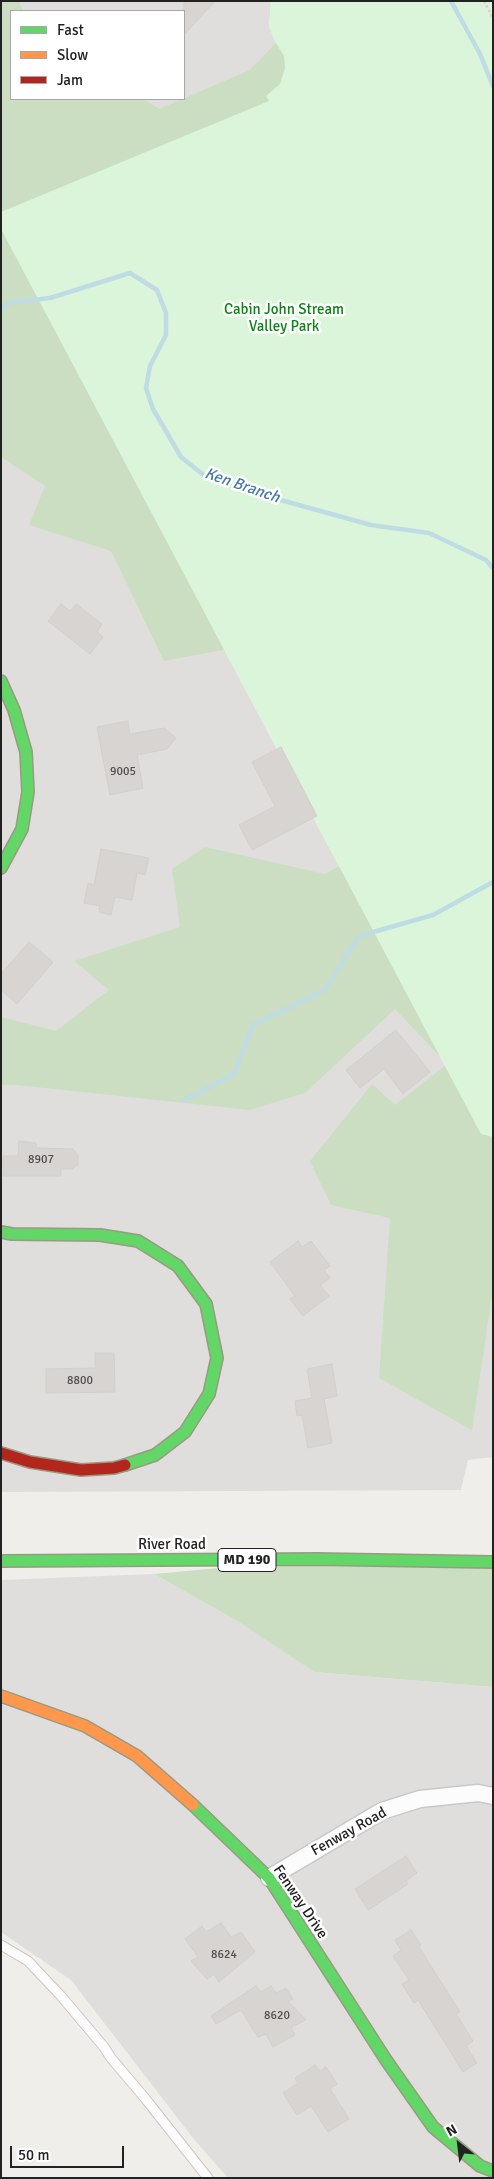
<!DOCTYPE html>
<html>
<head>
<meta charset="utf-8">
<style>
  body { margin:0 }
  #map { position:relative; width:494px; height:2179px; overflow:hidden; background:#f0eeeb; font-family:Signika,sans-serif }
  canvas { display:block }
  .frame { position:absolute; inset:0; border:2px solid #222; pointer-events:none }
  .legend { position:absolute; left:10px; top:10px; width:175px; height:90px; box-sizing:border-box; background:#fff; border:1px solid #a7a7a7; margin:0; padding:6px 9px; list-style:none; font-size:15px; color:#222 }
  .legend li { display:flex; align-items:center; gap:10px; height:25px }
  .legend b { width:25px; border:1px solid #a7a7a7 }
  .north { position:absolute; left:434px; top:2119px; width:50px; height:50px; -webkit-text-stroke:4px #fff; paint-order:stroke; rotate:331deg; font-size:14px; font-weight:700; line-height:20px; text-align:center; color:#222 }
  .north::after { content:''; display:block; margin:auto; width:18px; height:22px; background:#222; clip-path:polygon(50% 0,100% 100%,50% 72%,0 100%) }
  .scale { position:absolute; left:10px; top:2146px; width:114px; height:22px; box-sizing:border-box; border:2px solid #222; border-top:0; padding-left:6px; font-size:15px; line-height:18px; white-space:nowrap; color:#222; -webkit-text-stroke:4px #fff; paint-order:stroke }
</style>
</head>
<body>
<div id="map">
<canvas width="494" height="2179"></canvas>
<div class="frame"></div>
<ul class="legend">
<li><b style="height:6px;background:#63d668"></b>Fast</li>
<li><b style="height:6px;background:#ff974d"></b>Slow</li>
<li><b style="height:6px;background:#b3261e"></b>Jam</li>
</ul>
<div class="north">N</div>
<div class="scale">50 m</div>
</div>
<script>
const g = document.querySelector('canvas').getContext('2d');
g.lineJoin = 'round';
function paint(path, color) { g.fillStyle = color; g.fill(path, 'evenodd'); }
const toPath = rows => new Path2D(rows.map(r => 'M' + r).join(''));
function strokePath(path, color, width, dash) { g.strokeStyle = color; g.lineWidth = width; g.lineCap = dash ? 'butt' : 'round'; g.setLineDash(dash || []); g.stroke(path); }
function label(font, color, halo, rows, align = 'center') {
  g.font = font + ' Signika,sans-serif'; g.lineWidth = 5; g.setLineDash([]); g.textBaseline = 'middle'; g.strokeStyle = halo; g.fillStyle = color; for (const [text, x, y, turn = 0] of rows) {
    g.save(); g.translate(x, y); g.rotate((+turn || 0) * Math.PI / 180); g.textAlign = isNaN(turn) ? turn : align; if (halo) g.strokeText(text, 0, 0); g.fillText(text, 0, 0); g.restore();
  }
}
paint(toPath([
  [1,1,271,1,269,27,284,56,1,212],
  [11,11,184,11,184,99,11,99],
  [1,229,481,1134,493,1137,493,1457,468,1460,461,1490,1,1492],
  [154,1574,237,1621,314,1672,493,1687,493,2178,228,2178,193,2138,71,1980,1,1932,1,1580]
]), '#dfdedc');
paint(toPath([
  [1,1,19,1,23,11,11,11,11,99,143,99,159,109,250,70,279,40,493,1,493,1288,472,1430,379,1378,390,1218,331,1205,310,1161,372,1084,395,1105,447,1064,395,1009,305,1093,250,1110,17,1085,1,1085,1,1017,56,1031,109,990,74,961,180,927,172,869,205,847,325,874,348,861,238,647,164,661,111,551,29,525,45,486,1,457],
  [316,1559,493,1562,493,1687,314,1672,237,1621,154,1574]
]), '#cbdec1');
paint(toPath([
  [271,1,493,1,493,1137,481,1134,1,229,1,212,269,101,266,96,280,84,285,68,284,56,274,40,269,26]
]), '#daf5da');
strokePath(toPath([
  [451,1,480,54,493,86],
  [1,309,8,303,50,298,130,273,157,290,166,313,166,335,150,366,146,388,153,409,181,457,206,477,241,489,371,525,429,533,486,560,493,568],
  [183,1101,234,1074,253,1025,325,990,359,936,433,915,493,882]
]), '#bfdbe3', 4.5);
const building = toPath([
  [184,1,215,1,184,35,184,1],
  [61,604,70,611,76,604,102,624,97,632,103,637,90,654,48,621,61,604],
  [128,721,130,734,164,728,176,738,167,749,137,755,143,788,110,795,97,727,128,721],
  [281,747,317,816,252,850,239,825,275,806,252,762,281,747],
  [101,849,149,858,145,875,137,873,132,900,115,897,111,915,99,912,100,906,84,903,88,883,94,885,101,849],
  [29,942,53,962,17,1004,1,990,1,974,29,942],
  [396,1030,430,1072,403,1094,384,1069,360,1088,346,1070,396,1030],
  [19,1141,36,1143,37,1148,73,1149,78,1155,78,1165,72,1169,61,1169,61,1176,3,1176,3,1156,18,1156,19,1141],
  [298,1241,302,1247,311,1241,330,1266,324,1270,330,1278,320,1285,329,1296,303,1316,290,1299,295,1296,270,1262,298,1241],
  [95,1353,114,1353,115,1392,46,1393,46,1369,95,1368,95,1353],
  [332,1364,337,1396,324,1399,332,1443,308,1448,302,1415,297,1416,295,1401,312,1398,307,1369,332,1364],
  [406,1856,417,1873,406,1881,408,1884,368,1910,355,1889,406,1856],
  [221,1923,231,1937,241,1932,255,1952,219,1982,214,1974,207,1979,191,1961,198,1957,185,1939,202,1926,206,1932,221,1923],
  [411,1930,421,1945,419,1947,460,2012,456,2014,473,2041,466,2046,477,2063,463,2072,418,2000,414,2003,402,1984,409,1980,393,1956,401,1950,395,1940,411,1930],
  [256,1986,261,1992,271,1986,276,1993,286,1988,293,1999,288,2001,306,2020,291,2027,295,2035,273,2047,266,2034,258,2037,241,2010,216,2024,211,2016,256,1986],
  [315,2065,320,2071,326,2067,337,2084,330,2089,349,2119,328,2132,311,2106,297,2115,283,2093,298,2083,295,2078,315,2065]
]);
paint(building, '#d7d4d2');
strokePath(building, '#d3d0cc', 1);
const lane = toPath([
  [1,1945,28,1961,61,1996,104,2047,111,2058,144,2097,208,2178]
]);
const street = toPath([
  [269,1878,382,1811,420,1799,478,1793,493,1796]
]);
const fast = toPath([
  [1,681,14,710,26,752,28,792,22,829,1,868],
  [1,1232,12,1234,100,1235,138,1241,178,1266,206,1304,217,1358,209,1394,185,1432,155,1455,125,1465],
  [1,1561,316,1559,493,1562],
  [193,1805,269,1878,386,2060,433,2127,480,2166,493,2171]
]);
const slow = toPath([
  [1,1696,85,1726,137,1756,193,1805]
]);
const jam = toPath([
  [1,1453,30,1462,81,1470,114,1468,125,1465]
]);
strokePath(lane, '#c9c8c7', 11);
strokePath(street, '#c9c8c7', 19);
strokePath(fast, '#999a82', 14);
strokePath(slow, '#999a82', 14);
strokePath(jam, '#999a82', 14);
strokePath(toPath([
  [484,1,493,18]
]), '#dccecd', 2.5, [2.5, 2.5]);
strokePath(lane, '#fdfcfc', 9);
strokePath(street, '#fdfcfc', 16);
strokePath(fast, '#63d668', 11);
strokePath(slow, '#ff974d', 11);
strokePath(jam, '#b3261e', 11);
label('12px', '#4f4e4e', null, [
  ["9005",123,772],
  ["8907",41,1160],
  ["8800",80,1381],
  ["8624",224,1955],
  ["8620",277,2016]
]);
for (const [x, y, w] of [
  [247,1560,58]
]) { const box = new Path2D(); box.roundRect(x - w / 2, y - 11.5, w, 23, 4); g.fillStyle = '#fff'; g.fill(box); strokePath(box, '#222', 1); }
label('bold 14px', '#222', null, [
  ["MD 190",247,1560]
]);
label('15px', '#0c8416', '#fff', [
  ["Cabin John Stream",284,310],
  ["Valley Park",284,327]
]);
label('15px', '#222', '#fff', [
  ["River Road",172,1545],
  ["Fenway Road",349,1832,-29],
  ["Fenway Drive",300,1902,56]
]);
label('italic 16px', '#4a7aab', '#fff', [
  ["Ken Branch",242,486,19]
]);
</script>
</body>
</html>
